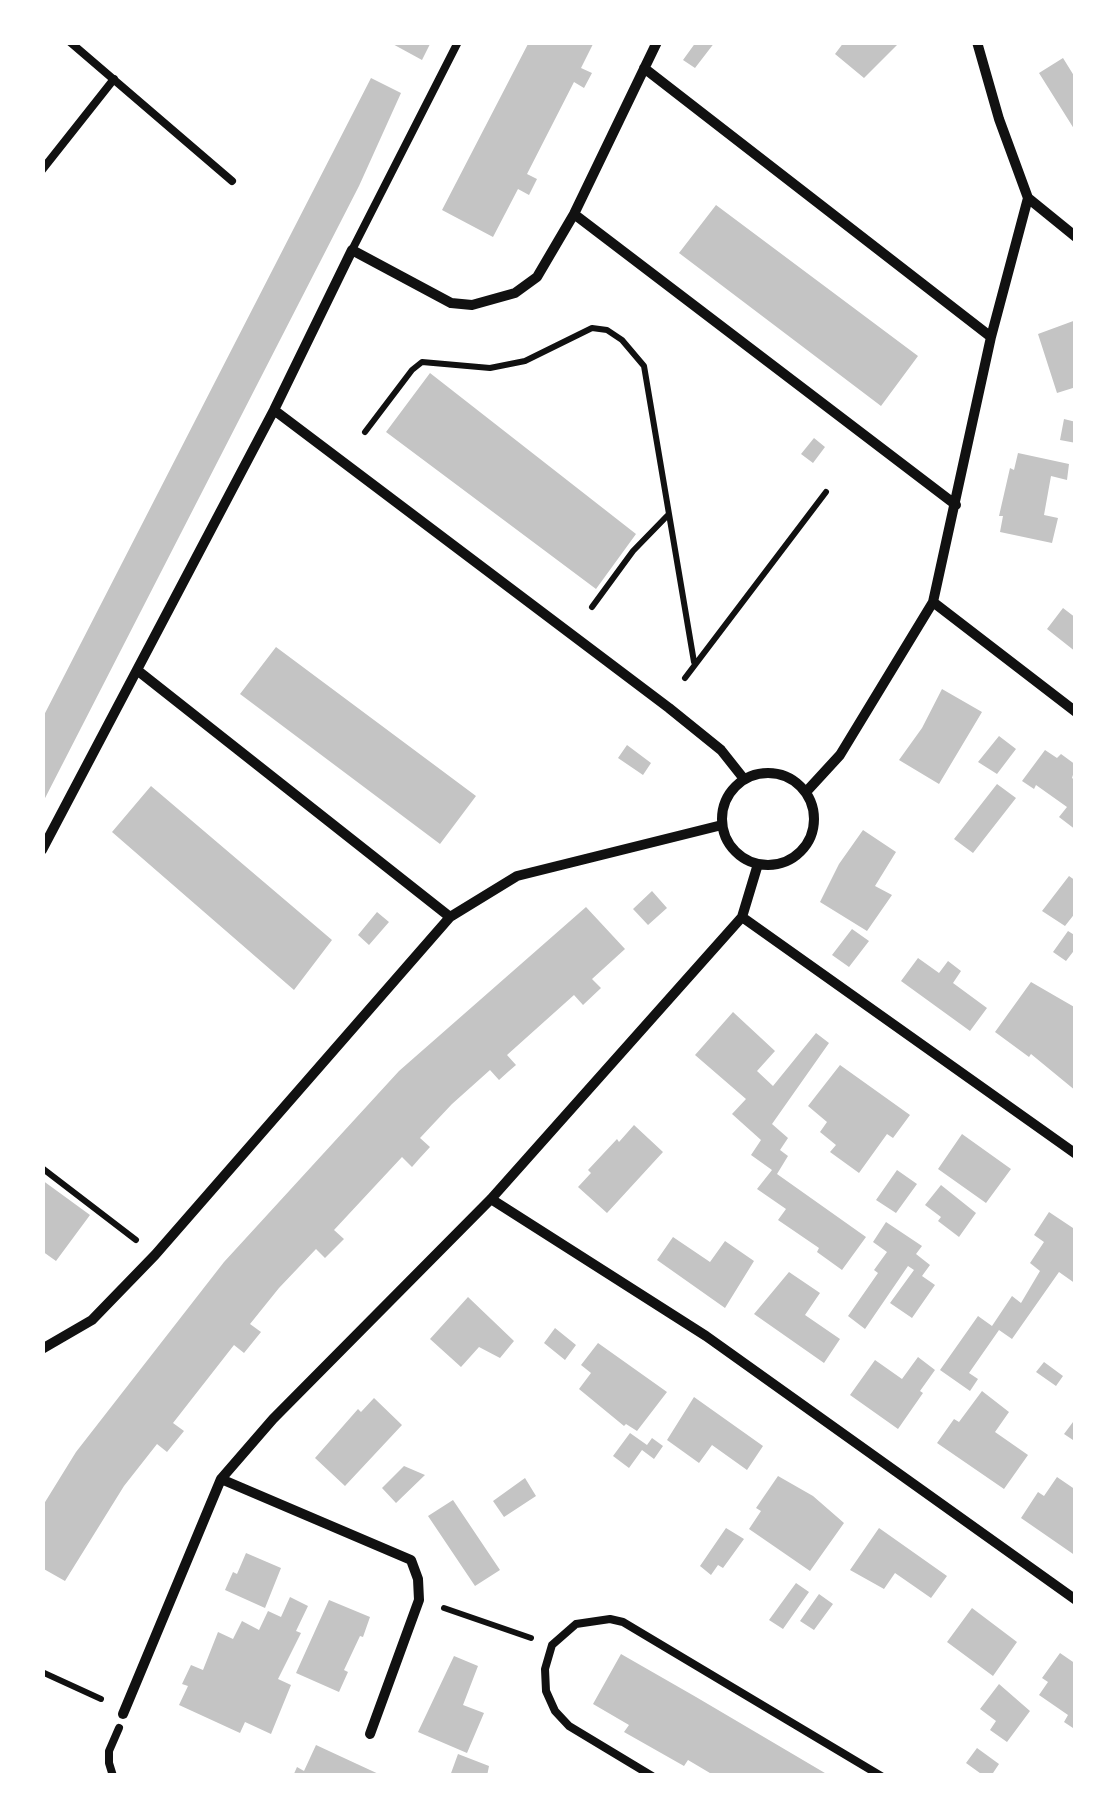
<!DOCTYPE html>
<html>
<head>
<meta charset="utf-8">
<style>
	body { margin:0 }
	#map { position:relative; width:1118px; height:1818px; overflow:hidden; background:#fff; font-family:"Nunito Sans",sans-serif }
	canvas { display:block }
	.frame { position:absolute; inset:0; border:45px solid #fff; pointer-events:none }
</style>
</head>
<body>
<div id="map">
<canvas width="1118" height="1818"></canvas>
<div class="frame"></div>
</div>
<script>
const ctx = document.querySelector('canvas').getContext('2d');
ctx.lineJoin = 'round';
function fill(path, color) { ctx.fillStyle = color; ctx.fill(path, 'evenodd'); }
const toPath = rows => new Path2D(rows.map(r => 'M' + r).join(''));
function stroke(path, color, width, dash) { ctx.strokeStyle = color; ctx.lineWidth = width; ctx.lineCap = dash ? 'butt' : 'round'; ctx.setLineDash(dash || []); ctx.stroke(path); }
const building = toPath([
	[389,42,431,42,422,60],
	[529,42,594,42,581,68,592,73,584,88,574,82,527,174,537,179,529,195,518,189,493,237,442,210],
	[696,42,715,42,695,68,683,60],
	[844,42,900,42,864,78,835,54],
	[1063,58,1076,79,1076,132,1039,73],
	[371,78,401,93,359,186,42,804,42,719],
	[716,205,918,356,881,406,679,253],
	[1076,320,1076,387,1057,393,1038,334],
	[430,373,636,534,596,589,386,432],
	[1064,419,1076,422,1076,443,1060,440],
	[814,438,825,447,813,463,801,454],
	[1018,453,1069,464,1067,480,1051,476,1044,515,1058,518,1052,543,1000,532,1003,516,999,516,1010,468,1014,470],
	[1063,608,1076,618,1076,652,1047,629],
	[276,647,476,796,440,844,240,694],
	[942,689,982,712,939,784,899,760,922,728],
	[999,736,1016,749,997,774,978,762],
	[627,745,651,763,643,775,618,758],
	[1045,750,1057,758,1061,754,1076,765,1072,778,1076,781,1076,830,1059,817,1067,807,1036,785,1034,789,1022,781],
	[997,784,1016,798,973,853,954,839],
	[151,786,332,940,294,990,112,832],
	[863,830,896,852,875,886,892,895,867,931,820,902,839,864],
	[1069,876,1076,881,1076,912,1065,926,1042,911],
	[652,891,667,908,648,925,633,909],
	[586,907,625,949,592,979,601,988,583,1005,574,995,507,1055,516,1065,509,1071,499,1080,490,1070,452,1104,420,1138,430,1147,419,1159,412,1167,402,1157,334,1230,344,1239,325,1258,316,1249,279,1288,250,1324,261,1332,244,1353,234,1345,173,1423,184,1431,167,1452,157,1444,124,1486,65,1581,42,1568,42,1507,76,1452,224,1262,399,1071],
	[377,912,389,922,369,945,358,935],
	[852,929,869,941,849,967,832,955],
	[1068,931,1076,936,1076,948,1066,961,1053,952],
	[918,958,939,973,948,961,961,971,953,983,987,1008,970,1031,901,981],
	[1031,982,1076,1008,1076,1091,1031,1054,1029,1057,995,1032],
	[733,1012,775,1051,757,1071,773,1086,816,1033,829,1043,772,1124,788,1138,780,1150,788,1156,777,1174,866,1237,842,1270,817,1252,819,1248,778,1220,786,1209,757,1189,772,1170,751,1155,761,1140,732,1114,746,1099,695,1055],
	[840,1065,910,1115,893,1138,887,1134,859,1173,830,1152,836,1145,820,1132,827,1122,808,1106],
	[634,1125,663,1152,607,1213,578,1187,591,1173,588,1170,617,1139,619,1142],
	[962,1134,1011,1169,986,1203,938,1169],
	[897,1170,917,1184,896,1213,876,1200],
	[42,1180,90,1215,56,1261,42,1251],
	[941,1185,976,1213,959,1237,938,1221,941,1217,925,1205],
	[1049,1212,1076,1230,1076,1284,1059,1272,1012,1339,999,1330,969,1373,978,1379,970,1391,940,1370,978,1316,992,1326,1012,1296,1021,1303,1040,1271,1030,1263,1044,1242,1034,1235],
	[886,1222,922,1246,916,1254,930,1265,922,1276,935,1285,912,1318,890,1303,914,1270,908,1266,865,1329,848,1316,878,1273,874,1270,887,1252,873,1242],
	[673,1237,710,1262,725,1241,754,1261,725,1308,657,1260],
	[789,1272,820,1293,805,1315,840,1339,824,1363,754,1314],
	[468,1297,514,1341,500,1358,479,1347,461,1367,430,1339],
	[555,1328,576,1345,565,1360,544,1343],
	[598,1343,667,1392,637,1431,626,1424,624,1426,579,1389,591,1373,581,1365],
	[918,1357,935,1370,920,1391,923,1393,898,1429,850,1395,875,1360,902,1379],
	[1044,1362,1063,1376,1056,1386,1036,1372],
	[982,1391,1009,1412,995,1432,1028,1455,1004,1489,937,1443,954,1419,959,1422],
	[694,1397,763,1446,747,1470,712,1445,699,1463,667,1440],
	[374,1398,402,1425,345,1486,315,1458,358,1409,361,1412],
	[1076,1418,1076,1442,1064,1434],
	[630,1433,647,1445,652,1438,663,1446,654,1459,642,1450,629,1468,613,1456],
	[404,1466,425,1475,396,1503,382,1488],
	[778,1476,813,1496,844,1523,810,1571,749,1529,761,1511,756,1508],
	[1057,1477,1076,1490,1076,1556,1021,1518,1038,1492,1044,1496],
	[525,1478,536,1496,504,1517,493,1501],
	[453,1500,500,1570,475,1586,428,1516],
	[726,1528,744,1539,723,1568,718,1565,711,1575,700,1566],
	[879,1528,947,1576,931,1598,895,1573,884,1589,850,1570],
	[246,1553,281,1568,265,1608,225,1590,233,1572,237,1574],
	[796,1583,809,1592,783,1629,769,1620],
	[819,1594,833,1604,814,1630,800,1621],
	[290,1597,308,1606,296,1631,301,1633,278,1679,291,1685,271,1734,245,1722,240,1733,179,1705,188,1686,182,1684,191,1665,203,1670,218,1632,233,1639,242,1621,259,1630,268,1611,281,1617],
	[329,1600,370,1617,363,1637,360,1636,344,1670,348,1672,339,1692,296,1673],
	[972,1608,1017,1642,993,1676,947,1642],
	[1060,1653,1076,1664,1076,1730,1064,1722,1068,1715,1039,1695,1048,1682,1042,1678],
	[621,1654,696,1697,830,1776,715,1776,688,1760,684,1766,624,1732,629,1725,593,1704],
	[454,1656,478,1666,463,1705,484,1713,467,1753,418,1732],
	[999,1684,1030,1711,1007,1742,990,1730,996,1721,980,1709],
	[316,1745,357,1764,383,1776,293,1776,297,1767,304,1771],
	[977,1748,999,1764,991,1776,984,1776,966,1763],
	[458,1754,489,1766,487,1776,450,1776]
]);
const path = toPath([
	[365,432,412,370,422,362,490,368,525,361,592,328,607,330,622,340,644,366,694,662],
	[592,607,633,551,668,515],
	[685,678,826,492],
	[42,1168,136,1240],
	[444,1608,531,1638],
	[42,1672,101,1699]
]);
const service = toPath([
	[70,42,232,181],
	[42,170,114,79],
	[352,250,458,42],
	[113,1776,109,1763,109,1751,119,1728],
	[652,1776,569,1726,555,1711,546,1691,545,1669,552,1645,576,1624,610,1619,623,1622,881,1776]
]);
const minor = toPath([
	[977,42,999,119,1028,198],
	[644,68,991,337],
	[1028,198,1076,237],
	[574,214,956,505],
	[274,410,669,708,721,750,744,779],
	[933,602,1076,712],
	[137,670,450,917],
	'722 819a46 46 0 1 1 92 0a46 46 0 1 1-92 0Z',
	[806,792,840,755,933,602,991,337,1028,198],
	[42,850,274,410,352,250,451,303,472,305,515,293,537,277,574,214,657,42],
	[742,917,1076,1154],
	[491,1199,706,1336,1076,1600],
	[42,1349,92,1320,155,1255,450,917,517,876,722,825],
	[221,1479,411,1560,418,1579,419,1600,370,1734],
	[123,1714,221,1479,273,1419,491,1199,742,917,758,864]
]);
fill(building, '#c4c4c4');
stroke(path, '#111', 6);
stroke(service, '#111', 8);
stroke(minor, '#111', 10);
</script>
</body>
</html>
